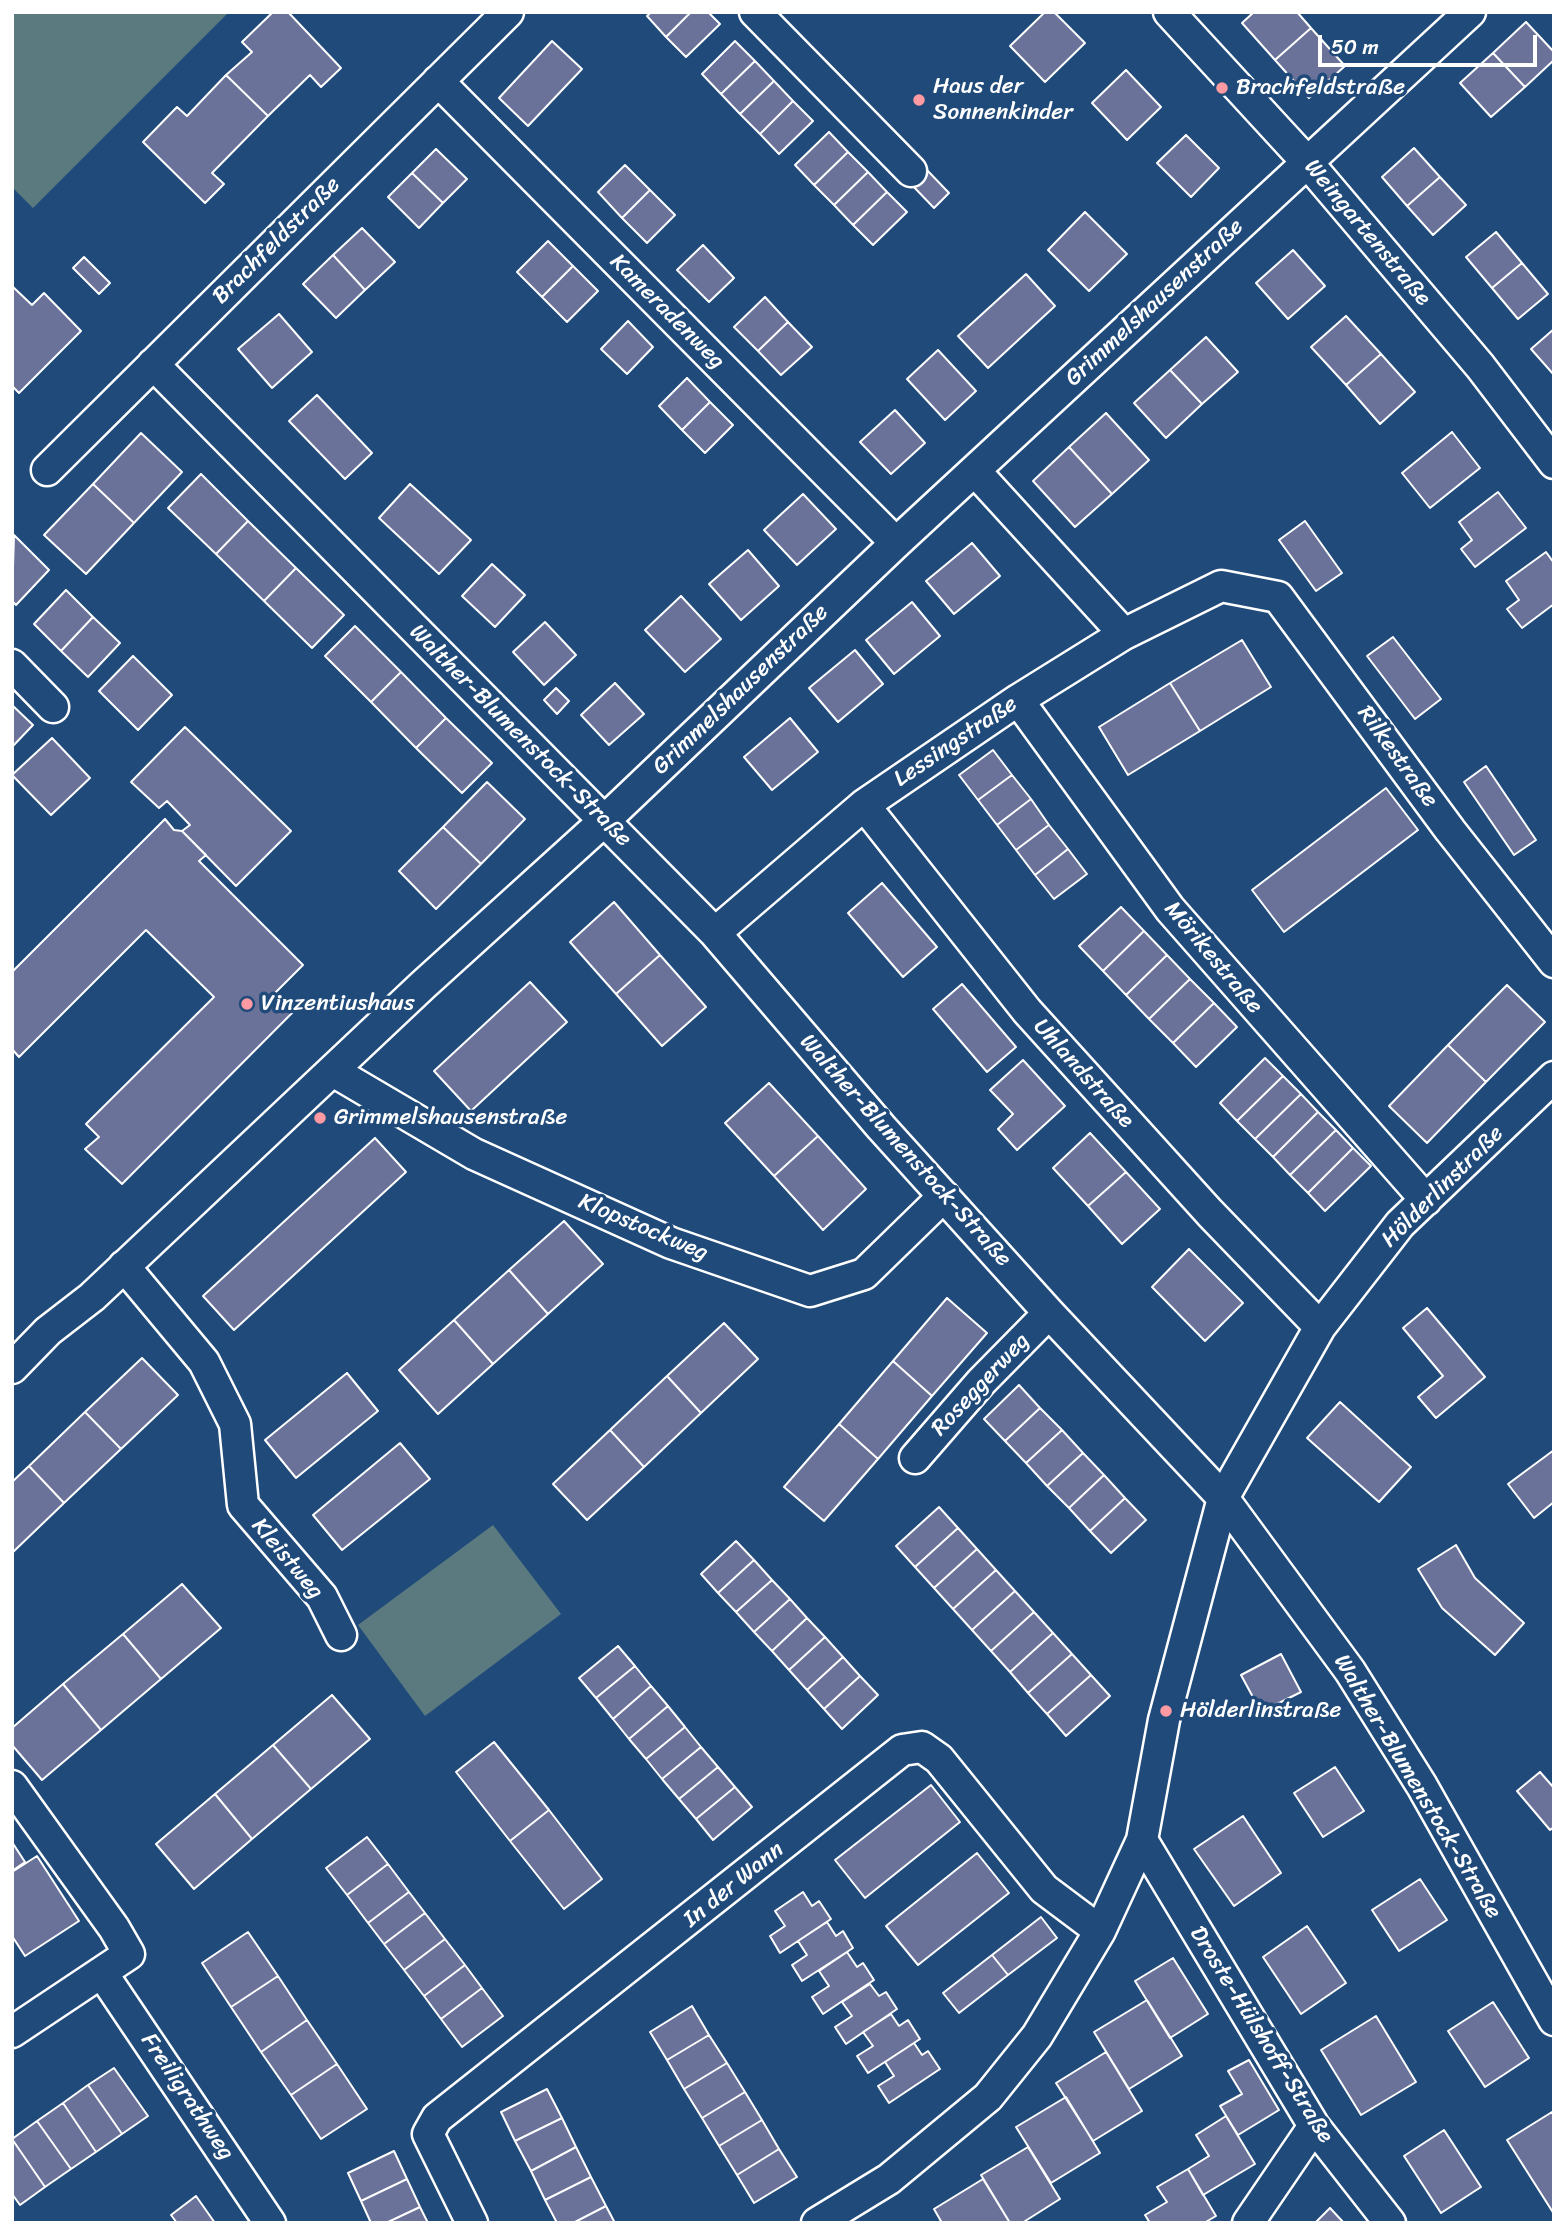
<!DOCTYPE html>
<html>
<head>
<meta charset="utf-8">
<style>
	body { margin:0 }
	#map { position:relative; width:1566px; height:2235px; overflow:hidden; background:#1f4a7a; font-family:Sriracha,sans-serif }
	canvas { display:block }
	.frame { position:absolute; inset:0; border:14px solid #fff; pointer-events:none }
	.scale { position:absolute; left:1318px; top:35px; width:219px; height:32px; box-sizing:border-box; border:4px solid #fff; border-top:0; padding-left:9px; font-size:21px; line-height:24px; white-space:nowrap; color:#fff; -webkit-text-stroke:5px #1f4a7a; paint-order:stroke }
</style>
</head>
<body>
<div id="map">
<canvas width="1566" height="2235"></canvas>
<div class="frame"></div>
<div class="scale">50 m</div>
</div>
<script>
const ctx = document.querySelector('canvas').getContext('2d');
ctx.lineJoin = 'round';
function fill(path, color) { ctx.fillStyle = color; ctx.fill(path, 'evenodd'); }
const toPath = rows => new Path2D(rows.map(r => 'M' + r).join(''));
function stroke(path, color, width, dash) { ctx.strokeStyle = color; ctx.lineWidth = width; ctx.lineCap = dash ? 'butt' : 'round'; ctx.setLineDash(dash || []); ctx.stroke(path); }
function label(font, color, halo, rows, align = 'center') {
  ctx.font = font + ' Sriracha,sans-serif'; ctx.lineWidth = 7; ctx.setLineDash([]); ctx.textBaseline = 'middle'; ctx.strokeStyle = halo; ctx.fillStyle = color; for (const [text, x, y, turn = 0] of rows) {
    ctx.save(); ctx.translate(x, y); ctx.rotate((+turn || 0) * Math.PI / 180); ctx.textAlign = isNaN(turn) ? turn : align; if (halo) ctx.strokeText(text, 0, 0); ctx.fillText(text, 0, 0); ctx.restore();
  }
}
const green = toPath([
	[12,12,229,12,33,208,12,187],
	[493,1525,561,1614,425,1716,358,1625]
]);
const building = toPath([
	[273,12,288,12,341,68,321,87,310,75,268,116,226,75,252,52,242,42,273,12],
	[651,12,691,12,666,37,647,16,651,12],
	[691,12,708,12,720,24,686,57,666,37,691,12],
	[1045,12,1054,12,1085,43,1045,82,1010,46,1045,12],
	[1254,12,1297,12,1311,28,1275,60,1242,23,1254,12],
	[1526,22,1554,52,1554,60,1525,87,1493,53,1526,22],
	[1311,28,1345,66,1309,98,1275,60,1311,28],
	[552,41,582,69,528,126,499,98,552,41],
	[735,41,755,61,721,94,702,74,735,41],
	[1493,53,1525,87,1491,117,1460,83,1493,53],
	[755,61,774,81,740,114,721,94,755,61],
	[1126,70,1161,107,1127,140,1092,103,1126,70],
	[226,75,268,116,212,173,224,184,205,203,143,142,177,107,187,116,226,75],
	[774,81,793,101,760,134,740,114,774,81],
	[793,101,813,121,779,154,760,134,793,101],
	[829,132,848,152,814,185,795,165,829,132],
	[1186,135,1219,168,1191,197,1157,163,1186,135],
	[1414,148,1440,177,1407,206,1382,177,1414,148],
	[436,149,467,179,443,203,412,173,436,149],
	[848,152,868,172,834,205,814,185,848,152],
	[625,165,650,190,622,218,598,192,625,165],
	[926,169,949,193,934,208,911,184,926,169],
	[868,172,887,192,853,225,834,205,868,172],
	[412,173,443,203,419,228,388,197,412,173],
	[1440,177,1466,205,1433,235,1407,206,1440,177],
	[650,190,675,215,647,243,622,218,650,190],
	[887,192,907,212,873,245,853,225,887,192],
	[1085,212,1127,254,1089,291,1048,250,1085,212],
	[362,228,395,262,365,290,333,255,362,228],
	[1496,232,1522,263,1492,288,1466,257,1496,232],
	[548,241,573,266,542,297,517,272,548,241],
	[703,245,734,278,709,302,677,270,703,245],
	[1293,250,1325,286,1288,319,1256,283,1293,250],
	[333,255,365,290,336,318,303,284,333,255],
	[84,257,110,283,99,294,73,268,84,257],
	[1522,263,1548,294,1518,319,1492,288,1522,263],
	[573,266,598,291,567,322,542,297,573,266],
	[1026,274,1055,306,988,368,958,336,1026,274],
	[12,286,32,305,44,293,81,331,19,393,12,386,12,286],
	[765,297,788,322,758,351,734,327,765,297],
	[279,314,312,352,272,388,238,349,279,314],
	[1346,316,1381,354,1346,385,1311,347,1346,316],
	[628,321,653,347,627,374,601,349,628,321],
	[788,322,812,347,781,375,758,351,788,322],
	[1554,329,1554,375,1531,349,1554,329],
	[1206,337,1238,372,1202,404,1170,370,1206,337],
	[938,350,976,391,945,420,907,379,938,350],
	[1381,354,1415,392,1380,424,1346,385,1381,354],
	[1170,370,1202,404,1166,438,1134,403,1170,370],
	[687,378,710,402,682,430,659,406,687,378],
	[317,395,372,453,345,479,289,421,317,395],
	[710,402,733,425,705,453,682,430,710,402],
	[895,410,925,443,891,474,860,442,895,410],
	[1106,413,1149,460,1112,494,1069,447,1106,413],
	[1452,432,1480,468,1430,508,1402,473,1452,432],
	[141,433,182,472,134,523,93,484,141,433],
	[1069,447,1112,494,1075,527,1033,481,1069,447],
	[201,474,248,521,216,554,168,508,201,474],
	[93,484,134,523,86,574,44,535,93,484],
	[410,484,471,540,439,574,379,518,410,484],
	[1498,492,1526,528,1475,567,1461,549,1472,540,1459,522,1498,492],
	[803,494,836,529,797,565,764,530,803,494],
	[248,521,296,568,264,601,216,554,248,521],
	[1305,521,1342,573,1316,591,1279,540,1305,521],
	[14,535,49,570,16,605,12,601,14,535],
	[972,543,1000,576,954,614,926,581,972,543],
	[748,550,779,586,741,620,709,584,748,550],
	[1546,552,1554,563,1554,604,1522,628,1507,609,1519,600,1506,581,1546,552],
	[492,564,525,595,495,627,462,596,492,564],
	[296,568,344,615,312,648,264,601,296,568],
	[66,590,93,617,61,651,34,624,66,590],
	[681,596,721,639,685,672,645,630,681,596],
	[912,602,940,636,894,674,866,640,912,602],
	[93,617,120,643,88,677,61,651,93,617],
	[545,622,576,655,544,685,513,652,545,622],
	[355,626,401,672,371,702,325,656,355,626],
	[1393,637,1441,699,1415,719,1367,656,1393,637],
	[1242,640,1271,687,1200,731,1170,683,1242,640],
	[855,650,883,684,838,722,809,688,855,650],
	[133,656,172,695,138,730,99,691,133,656],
	[401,672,446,718,416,748,371,702,401,672],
	[615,683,644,714,609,745,581,715,615,683],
	[1170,683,1200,731,1128,775,1099,727,1170,683],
	[556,688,569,701,557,714,544,700,556,688],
	[12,705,33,725,12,747,12,705],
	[446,718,492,763,462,793,416,748,446,718],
	[790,718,818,752,772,790,744,757,790,718],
	[185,727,291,831,236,886,182,831,190,825,167,801,159,808,131,782,185,727],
	[52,738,90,778,51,815,12,775,52,738],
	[993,750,1012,775,978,800,959,775,993,750],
	[1486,766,1536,840,1514,855,1464,782,1486,766],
	[1012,775,1031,799,997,825,978,800,1012,775],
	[487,782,525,819,481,864,443,827,487,782],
	[1386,788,1418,830,1284,932,1252,890,1386,788],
	[1031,799,1049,825,1016,850,997,825,1031,799],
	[165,819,174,830,182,831,206,855,199,861,303,965,276,992,295,1010,122,1184,85,1149,99,1137,86,1124,214,997,146,930,19,1057,12,1049,12,972,165,819],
	[1049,825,1068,849,1035,875,1016,850,1049,825],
	[443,827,481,864,436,909,399,871,443,827],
	[1068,849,1087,874,1054,899,1035,875,1068,849],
	[882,883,937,947,903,977,848,913,882,883],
	[614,902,660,955,616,994,570,942,614,902],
	[1121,907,1144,931,1103,971,1079,946,1121,907],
	[1144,931,1167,955,1126,995,1103,971,1144,931],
	[660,955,706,1007,662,1046,616,994,660,955],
	[1167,955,1190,979,1149,1019,1126,995,1167,955],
	[1190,979,1214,1003,1173,1043,1149,1019,1190,979],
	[530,982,567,1022,471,1111,434,1071,530,982],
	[962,984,1016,1047,987,1072,933,1009,962,984],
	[1507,985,1545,1022,1486,1082,1448,1045,1507,985],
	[1214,1003,1237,1027,1196,1067,1173,1043,1214,1003],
	[1448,1045,1486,1082,1427,1143,1389,1106,1448,1045],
	[1265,1058,1283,1076,1237,1121,1220,1103,1265,1058],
	[1023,1060,1065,1106,1017,1150,998,1129,1013,1114,990,1090,1023,1060],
	[1283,1076,1301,1094,1255,1139,1237,1121,1283,1076],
	[769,1083,818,1136,774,1176,725,1123,769,1083],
	[1301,1094,1318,1112,1273,1157,1255,1139,1301,1094],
	[1318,1112,1336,1130,1290,1175,1273,1157,1318,1112],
	[1336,1130,1353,1148,1308,1193,1290,1175,1336,1130],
	[1090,1133,1126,1172,1088,1206,1053,1168,1090,1133],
	[818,1136,866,1189,823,1230,774,1176,818,1136],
	[375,1138,406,1172,234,1330,203,1296,375,1138],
	[1353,1148,1371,1166,1325,1211,1308,1193,1353,1148],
	[1126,1172,1160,1209,1122,1244,1088,1206,1126,1172],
	[564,1221,603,1264,548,1314,509,1270,564,1221],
	[1189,1249,1243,1303,1205,1341,1152,1287,1189,1249],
	[509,1270,548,1314,493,1364,454,1320,509,1270],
	[947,1298,987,1333,932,1396,893,1361,947,1298],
	[1427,1308,1485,1377,1436,1418,1418,1397,1443,1376,1403,1328,1427,1308],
	[454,1320,493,1364,438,1414,399,1370,454,1320],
	[724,1323,758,1359,701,1413,667,1376,724,1323],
	[142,1358,178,1395,121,1449,85,1412,142,1358],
	[893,1361,932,1396,878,1459,839,1424,893,1361],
	[347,1373,378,1411,296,1478,265,1440,347,1373],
	[667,1376,701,1413,644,1467,610,1430,667,1376],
	[1019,1385,1040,1408,1005,1441,984,1419,1019,1385],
	[1340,1402,1411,1467,1379,1502,1307,1438,1340,1402],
	[1040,1408,1062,1430,1026,1463,1005,1441,1040,1408],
	[85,1412,121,1449,64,1503,29,1466,85,1412],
	[839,1424,878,1459,824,1521,784,1487,839,1424],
	[610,1430,644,1467,587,1520,553,1484,610,1430],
	[1062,1430,1083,1453,1047,1486,1026,1463,1062,1430],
	[400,1443,430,1479,342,1550,313,1515,400,1443],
	[1554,1450,1554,1502,1534,1518,1508,1484,1554,1450],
	[1083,1453,1104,1475,1069,1508,1047,1486,1083,1453],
	[29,1466,64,1503,12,1553,12,1482,29,1466],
	[1104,1475,1125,1498,1090,1531,1069,1508,1104,1475],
	[1125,1498,1146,1520,1111,1553,1090,1531,1125,1498],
	[939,1507,958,1528,915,1567,896,1546,939,1507],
	[958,1528,977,1549,934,1588,915,1567,958,1528],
	[736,1541,754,1560,718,1593,701,1574,736,1541],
	[1456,1545,1475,1578,1524,1623,1495,1655,1442,1608,1418,1569,1456,1545],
	[977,1549,996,1570,953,1609,934,1588,977,1549],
	[754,1560,772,1580,736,1612,718,1593,754,1560],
	[996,1570,1015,1591,972,1630,953,1609,996,1570],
	[772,1580,790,1599,754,1632,736,1612,772,1580],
	[182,1584,221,1628,161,1679,123,1634,182,1584],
	[1015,1591,1034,1612,991,1651,972,1630,1015,1591],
	[790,1599,807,1618,772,1651,754,1632,790,1599],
	[1034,1612,1053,1633,1010,1672,991,1651,1034,1612],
	[807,1618,825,1637,789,1670,772,1651,807,1618],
	[1053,1633,1072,1654,1028,1693,1010,1672,1053,1633],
	[123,1634,161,1679,101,1730,63,1684,123,1634],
	[825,1637,843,1657,807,1690,789,1670,825,1637],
	[618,1646,635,1666,596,1698,579,1678,618,1646],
	[1072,1654,1091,1675,1047,1714,1028,1693,1072,1654],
	[1281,1654,1301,1692,1261,1712,1241,1675,1281,1654],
	[843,1657,860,1676,824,1709,807,1690,843,1657],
	[635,1666,651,1686,613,1719,596,1698,635,1666],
	[1091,1675,1110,1696,1066,1736,1047,1714,1091,1675],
	[860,1676,878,1695,842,1729,824,1709,860,1676],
	[63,1684,101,1730,42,1780,12,1745,12,1728,63,1684],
	[651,1686,668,1706,629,1739,613,1719,651,1686],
	[332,1695,370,1739,311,1789,273,1745,332,1695],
	[668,1706,685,1727,646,1759,629,1739,668,1706],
	[685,1727,701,1747,662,1779,646,1759,685,1727],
	[494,1742,549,1810,510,1841,456,1772,494,1742],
	[273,1745,311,1789,252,1839,215,1794,273,1745],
	[701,1747,718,1767,679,1799,662,1779,701,1747],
	[718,1767,735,1787,696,1819,679,1799,718,1767],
	[1335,1767,1364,1811,1323,1837,1294,1793,1335,1767],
	[1540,1772,1554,1788,1554,1827,1550,1830,1517,1791,1540,1772],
	[931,1785,960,1822,865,1898,835,1860,931,1785],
	[735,1787,752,1807,713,1840,696,1819,735,1787],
	[215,1794,252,1839,194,1889,156,1844,215,1794],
	[549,1810,602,1879,564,1909,510,1841,549,1810],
	[1243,1816,1281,1873,1234,1906,1194,1849,1243,1816],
	[367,1837,388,1864,347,1895,326,1868,367,1837],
	[12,1842,25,1862,12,1871,12,1842],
	[977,1853,1009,1893,918,1965,886,1926,977,1853],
	[37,1856,79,1921,25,1956,12,1936,12,1872,37,1856],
	[388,1864,409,1892,368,1923,347,1895,388,1864],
	[1420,1879,1447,1920,1399,1951,1372,1910,1420,1879],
	[409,1892,425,1913,384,1944,368,1923,409,1892],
	[803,1892,812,1906,819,1901,831,1919,780,1953,770,1936,785,1926,775,1911,803,1892],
	[425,1913,445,1939,404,1970,384,1944,425,1913],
	[1041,1917,1057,1938,1008,1975,992,1955,1041,1917],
	[827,1922,836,1936,843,1931,853,1948,802,1981,792,1965,807,1955,798,1941,827,1922],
	[1307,1926,1346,1983,1301,2014,1263,1957,1307,1926],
	[248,1932,278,1976,231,2007,202,1963,248,1932],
	[445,1939,465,1965,424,1996,404,1970,445,1939],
	[847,1952,857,1967,863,1963,874,1980,823,2014,812,1997,829,1986,819,1971,847,1952],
	[992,1955,1008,1975,959,2013,943,1993,992,1955],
	[1173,1958,1208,2014,1170,2038,1135,1981,1173,1958],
	[465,1965,482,1988,441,2019,424,1996,465,1965],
	[278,1976,307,2020,261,2052,231,2007,278,1976],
	[870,1984,879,1996,886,1992,897,2009,846,2044,835,2027,852,2016,842,2002,870,1984],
	[482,1988,503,2016,462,2047,441,2019,482,1988],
	[1147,2000,1182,2056,1129,2089,1094,2032,1147,2000],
	[1493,2002,1529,2058,1485,2087,1448,2031,1493,2002],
	[692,2006,709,2035,667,2060,650,2032,692,2006],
	[891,2014,899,2026,908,2020,920,2039,868,2073,857,2056,873,2046,863,2032,891,2014],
	[1376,2016,1416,2082,1361,2115,1321,2050,1376,2016],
	[307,2020,337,2064,291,2095,261,2052,307,2020],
	[709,2035,727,2063,684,2089,667,2060,709,2035],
	[914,2043,922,2055,928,2051,940,2069,889,2103,878,2086,894,2076,885,2062,914,2043],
	[1106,2052,1142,2111,1093,2141,1056,2083,1106,2052],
	[1249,2060,1279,2110,1238,2135,1220,2106,1242,2094,1228,2071,1249,2060],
	[727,2063,745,2092,702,2118,684,2089,727,2063],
	[337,2064,367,2109,321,2139,291,2095,337,2064],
	[114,2068,148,2116,122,2134,88,2085,114,2068],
	[88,2085,122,2134,96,2152,63,2103,88,2085],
	[547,2089,562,2118,515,2141,501,2112,547,2089],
	[745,2092,762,2120,719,2146,702,2118,745,2092],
	[1066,2097,1100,2153,1051,2183,1016,2127,1066,2097],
	[63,2103,96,2152,71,2169,37,2121,63,2103],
	[1552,2112,1554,2115,1554,2214,1507,2140,1552,2112],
	[1226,2116,1255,2164,1203,2195,1188,2169,1209,2156,1196,2135,1226,2116],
	[562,2118,576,2147,531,2171,515,2141,562,2118],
	[762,2120,779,2149,737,2175,719,2146,762,2120],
	[37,2121,71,2169,45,2187,12,2139,37,2121],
	[1444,2130,1481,2187,1441,2213,1404,2156,1444,2130],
	[12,2139,45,2187,20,2205,12,2194,12,2139],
	[576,2147,591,2177,545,2200,531,2171,576,2147],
	[1028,2147,1060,2199,1022,2223,1010,2223,981,2175,1028,2147],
	[779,2149,797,2177,754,2203,737,2175,779,2149],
	[394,2151,407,2179,361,2201,348,2173,394,2151],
	[1188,2169,1216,2216,1204,2223,1150,2223,1145,2215,1167,2202,1157,2187,1188,2169],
	[591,2177,606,2206,573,2223,557,2223,545,2200,591,2177],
	[407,2179,420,2207,386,2223,371,2223,361,2201,407,2179],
	[983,2179,1010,2223,942,2223,934,2209,983,2179],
	[196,2196,215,2223,177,2223,171,2215,196,2196],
	[606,2206,615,2223,573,2223,606,2206],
	[420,2207,428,2223,386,2223,420,2207],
	[1330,2208,1344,2223,1315,2223,1330,2208]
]);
const minor = toPath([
	[755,12,911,171],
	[1169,12,1307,162,1480,366,1554,463],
	[438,81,896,543],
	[153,364,715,933,881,1127,1049,1313,1223,1498,1350,1671,1422,1786,1554,2020],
	[47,470,508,12],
	[975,471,1124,634],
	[12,665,53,707],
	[1018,700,1170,909,1426,1200],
	[864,805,1027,1011,1210,1213,1320,1327],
	[715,933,864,805,1018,700,1124,634,1221,586,1278,597,1450,830,1554,962],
	[333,1071,474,1154,671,1243,810,1291,864,1274,944,1196],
	[124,1266,204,1362,235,1424,243,1505,322,1597,341,1635],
	[12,1368,48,1331,92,1297,423,985,604,821,896,543,1470,12],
	[915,1458,981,1382,1049,1313],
	[12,1786,114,1928,129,1954,12,2032],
	[1142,1840,1314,2126,1390,2223],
	[102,1973,270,2223],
	[472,2223,428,2134,437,2118,902,1750,922,1747,939,1759,1044,1889,1100,1931],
	[817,2223,889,2179,988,2097,1037,2036,1100,1931,1142,1840,1164,1720,1223,1498,1320,1327,1400,1224,1554,1077],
	[1248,2223,1314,2126]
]);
const markers = [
	[1222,88,7,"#ff9aa2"],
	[919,100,7,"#ff9aa2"],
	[247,1004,7,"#ff9aa2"],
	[320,1118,7,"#ff9aa2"],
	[1166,1711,7,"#ff9aa2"]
];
const poiNames = [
	["Haus der",933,87],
	["Sonnenkinder",933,113],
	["Brachfeldstraße",1236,88],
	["Vinzentiushaus",261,1004],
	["Grimmelshausenstraße",334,1118],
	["Hölderlinstraße",1180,1711]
];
const streetNames = [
	["Weingartenstraße",1367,233,50],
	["Brachfeldstraße",277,241,-45],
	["Grimmelshausenstraße",1155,303,-43],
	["Kameradenweg",667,312,45],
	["Grimmelshausenstraße",741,690,-44],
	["Walther-Blumenstock-Straße",520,736,45],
	["Lessingstraße",956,742,-34],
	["Rilkestraße",1397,757,54],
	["Mörikestraße",1213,958,50],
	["Uhlandstraße",1083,1074,48],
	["Walther-Blumenstock-Straße",905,1151,48],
	["Hölderlinstraße",1443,1187,-45],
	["Klopstockweg",643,1228,23],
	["Roseggerweg",981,1385,-47],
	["Kleistweg",287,1559,50],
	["Walther-Blumenstock-Straße",1417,1787,59],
	["In der Wann",734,1885,-39],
	["Droste-Hülshoff-Straße",1261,2035,58],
	["Freiligrathweg",187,2097,56]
];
fill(green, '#5a7a7f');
fill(building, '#6a7299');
stroke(building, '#fff', 2);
stroke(minor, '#fff', 35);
stroke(minor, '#1f4a7a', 30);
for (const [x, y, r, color] of markers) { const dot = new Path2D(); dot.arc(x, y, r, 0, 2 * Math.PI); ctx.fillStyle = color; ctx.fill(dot); stroke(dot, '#1f4a7a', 2.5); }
label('23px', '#fff', '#1f4a7a', poiNames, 'left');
label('23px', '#fff', '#1f4a7a', streetNames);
</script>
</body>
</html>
